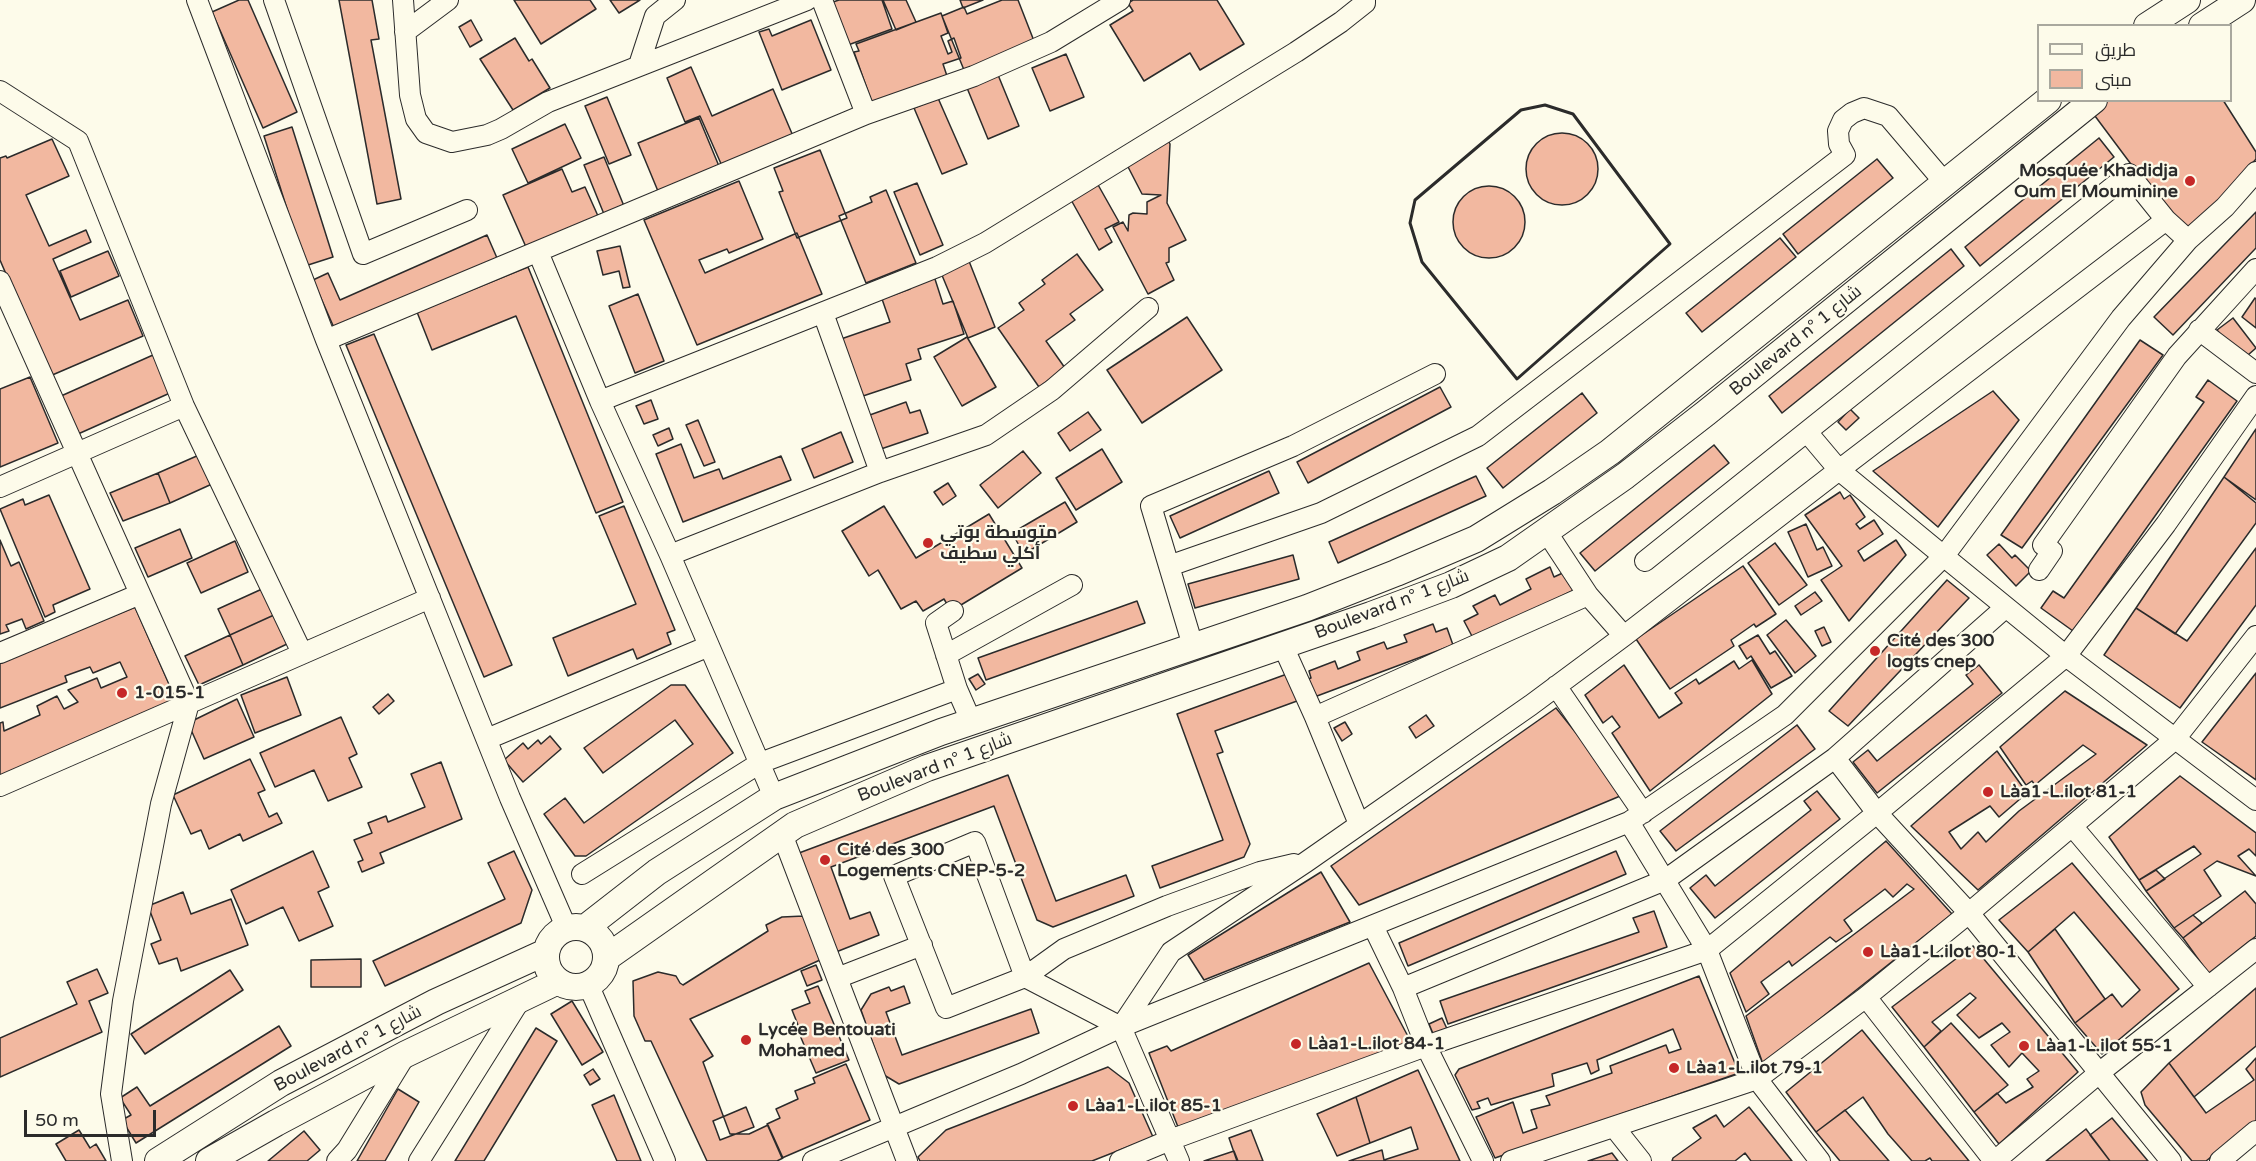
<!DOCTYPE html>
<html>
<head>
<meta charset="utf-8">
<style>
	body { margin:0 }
	#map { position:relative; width:2256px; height:1161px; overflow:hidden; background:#fdfbea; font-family:"Varela Round",Cairo,sans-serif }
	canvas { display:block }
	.legend { position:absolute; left:2037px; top:24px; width:195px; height:78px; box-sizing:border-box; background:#fdfbea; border:2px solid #a9a89e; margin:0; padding:8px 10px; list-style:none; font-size:18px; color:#2b2b2b }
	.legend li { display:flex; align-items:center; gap:12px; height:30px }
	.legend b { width:30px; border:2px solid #a9a89e }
	.scale { position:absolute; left:24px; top:1110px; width:132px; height:27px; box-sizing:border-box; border:3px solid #2b2b2b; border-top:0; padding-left:8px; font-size:18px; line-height:21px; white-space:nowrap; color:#2b2b2b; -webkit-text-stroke:4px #fdfbea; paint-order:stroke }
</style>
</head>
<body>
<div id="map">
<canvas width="2256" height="1161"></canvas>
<ul class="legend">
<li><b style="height:8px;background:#fdfbea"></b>طريق</li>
<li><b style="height:16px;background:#f2b8a0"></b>مبنى</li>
</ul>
<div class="scale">50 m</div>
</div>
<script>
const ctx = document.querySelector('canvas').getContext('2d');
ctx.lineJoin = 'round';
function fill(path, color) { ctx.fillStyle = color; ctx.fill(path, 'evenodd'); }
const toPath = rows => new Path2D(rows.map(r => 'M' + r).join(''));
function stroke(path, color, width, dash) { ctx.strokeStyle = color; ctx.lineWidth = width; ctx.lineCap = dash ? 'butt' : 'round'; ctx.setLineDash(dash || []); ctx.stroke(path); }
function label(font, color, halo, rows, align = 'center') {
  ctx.font = font + ' "Varela Round",Cairo,sans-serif'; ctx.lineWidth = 4.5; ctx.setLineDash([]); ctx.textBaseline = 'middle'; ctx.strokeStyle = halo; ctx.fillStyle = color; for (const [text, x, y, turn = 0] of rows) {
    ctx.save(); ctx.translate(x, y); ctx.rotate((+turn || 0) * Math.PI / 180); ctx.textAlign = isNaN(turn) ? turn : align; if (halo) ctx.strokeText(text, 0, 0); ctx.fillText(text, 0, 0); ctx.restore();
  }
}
const building = toPath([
	[239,0,248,0,297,112,263,128,212,12,239,0],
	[339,0,372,0,379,39,371,40,401,199,377,204,339,0],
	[514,0,590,0,596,9,541,44,514,0],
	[610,0,640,0,619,13,610,0],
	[839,0,882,0,892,29,848,45,833,2,839,0],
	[883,0,906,0,916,22,896,30,883,0],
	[960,0,983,0,963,8,960,0],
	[1002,0,1018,0,1034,41,964,70,942,16,964,7,967,14,1002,0],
	[1133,0,1217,0,1244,44,1200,70,1190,53,1144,81,1110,25,1133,11,1128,3,1133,0],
	[941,13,948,33,941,36,948,54,952,52,948,41,954,38,961,58,943,64,947,76,872,103,854,52,859,51,856,44,941,13],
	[471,20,482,40,470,47,459,27,471,20],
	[811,20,831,70,782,90,759,32,769,29,772,36,811,20],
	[515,38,529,61,532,59,550,88,513,110,480,59,515,38],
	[1066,54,1084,97,1050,111,1032,68,1066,54],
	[691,67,712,116,773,89,793,136,722,166,700,116,685,122,667,78,691,67],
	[996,70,1019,126,988,139,965,83,996,70],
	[607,97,631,155,609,164,585,106,607,97],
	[938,98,967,164,942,174,914,108,938,98],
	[2108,100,2223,100,2256,152,2256,159,2218,203,2184,231,2169,215,2092,112,2108,100],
	[699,118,721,171,660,196,638,143,699,118],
	[565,124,581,158,528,183,512,149,565,124],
	[292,127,333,257,305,266,264,136,292,127],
	'1526 169a36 36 0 1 1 72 0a36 36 0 1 1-72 0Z',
	[2099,138,2114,157,1980,266,1965,247,2099,138],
	[52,139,69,176,26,195,49,246,86,230,91,242,53,259,80,320,128,300,143,336,50,376,0,260,0,158,6,156,7,158,52,139],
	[1168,140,1170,144,1167,203,1186,240,1169,248,1169,262,1166,263,1174,280,1148,294,1113,227,1123,222,1128,231,1129,215,1133,213,1147,214,1147,202,1161,195,1142,194,1125,161,1168,140],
	[820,150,847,218,797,238,779,192,783,191,774,168,820,150],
	[604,157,626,211,606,219,584,165,604,157],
	[1877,159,1893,178,1798,254,1783,234,1877,159],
	[562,169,572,192,585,187,598,216,526,247,503,195,562,169],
	[739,181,763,239,729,253,727,249,699,260,705,273,797,233,822,294,697,345,644,220,739,181],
	[917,183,943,245,920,255,894,192,917,183],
	[1097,183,1119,222,1105,229,1112,242,1099,250,1070,198,1097,183],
	'1453 222a36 36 0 1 1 72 0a36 36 0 1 1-72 0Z',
	[886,190,916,263,866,283,839,216,872,202,870,197,886,190],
	[2256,212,2256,248,2173,335,2154,317,2256,212],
	[487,235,497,258,335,330,313,280,328,273,340,300,487,235],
	[1780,238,1796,257,1702,332,1686,313,1780,238],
	[620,246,630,287,623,288,619,271,603,275,597,251,620,246],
	[1951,249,1964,266,1782,413,1769,396,1951,249],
	[108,251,119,276,71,297,60,271,108,251],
	[1077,254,1103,290,1070,314,1075,320,1046,341,1065,368,1039,387,998,328,1024,310,1019,303,1045,284,1042,280,1077,254],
	[967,256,995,327,968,338,939,268,967,256],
	[528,267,623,502,596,513,516,316,432,350,417,312,528,267],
	[934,276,943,304,953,301,964,334,918,349,921,359,906,364,911,380,860,397,841,339,890,322,882,299,910,289,909,284,934,276],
	[638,294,664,361,635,373,609,306,638,294],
	[2255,298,2256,299,2256,328,2242,317,2255,298],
	[1187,317,1222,370,1142,423,1107,370,1187,317],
	[2233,318,2256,348,2241,361,2217,330,2233,318],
	[374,334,512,665,484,677,346,345,374,334],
	[967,337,996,387,962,406,934,357,967,337],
	[2140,340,2163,355,2022,548,2001,535,2140,340],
	[153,355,170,393,78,434,61,396,153,355],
	[30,377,58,443,0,467,0,389,30,377],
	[2208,380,2237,401,2073,631,2041,608,2053,591,2064,598,2204,402,2196,397,2208,380],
	[1440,387,1451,407,1308,483,1297,462,1440,387],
	[1993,391,2019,420,1938,527,1873,471,1993,391],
	[1582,393,1597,413,1503,488,1487,468,1582,393],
	[651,400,658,419,644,424,636,406,651,400],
	[906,402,910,413,920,410,928,433,878,450,867,416,906,402],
	[1850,409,1859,418,1846,430,1838,422,1850,409],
	[1088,412,1101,430,1070,451,1058,433,1088,412],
	[698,420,715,462,704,466,686,425,698,420],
	[669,428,673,439,658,446,653,435,669,428],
	[2256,429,2256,500,2224,477,2256,429],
	[841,432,853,462,814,478,802,449,841,432],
	[681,444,694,478,719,469,723,479,781,456,791,480,683,522,656,454,681,444],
	[1714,445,1729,463,1595,571,1580,553,1714,445],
	[1102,449,1122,482,1076,510,1056,478,1102,449],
	[1023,451,1041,473,998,508,980,485,1023,451],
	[199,455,212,484,170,503,158,473,199,455],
	[1269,471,1279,493,1180,538,1170,516,1269,471],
	[158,473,170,503,123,521,110,493,158,473],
	[1476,476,1486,496,1338,563,1329,542,1476,476],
	[2224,477,2256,503,2256,523,2175,634,2136,608,2224,477],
	[948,483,956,496,943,505,934,492,948,483],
	[1840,492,1844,499,1850,495,1865,517,1856,524,1860,529,1874,520,1883,534,1858,551,1864,561,1896,540,1906,555,1849,621,1821,580,1842,566,1805,515,1840,492],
	[49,495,90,589,53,605,55,612,45,617,0,509,23,499,25,505,49,495],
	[1065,502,1077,522,1024,554,1012,533,1065,502],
	[624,506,675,630,667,633,671,644,637,659,633,649,568,676,553,638,636,604,599,516,624,506],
	[884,506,916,558,989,514,1022,568,951,611,944,599,923,611,916,601,901,609,878,570,869,576,842,531,884,506],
	[1806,524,1817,550,1823,547,1832,566,1808,577,1788,532,1806,524],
	[180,529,192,558,148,577,135,548,180,529],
	[0,540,11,566,19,562,44,621,26,629,22,619,6,625,9,631,0,634,0,540],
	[235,541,248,572,201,593,187,563,235,541],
	[1775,543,1807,585,1779,605,1748,563,1775,543],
	[1999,544,2012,558,2015,555,2031,571,2016,586,1987,555,1999,544],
	[2256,548,2256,605,2180,708,2104,655,2136,608,2187,641,2256,548],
	[1293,555,1299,579,1195,608,1188,584,1293,555],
	[1743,566,1776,614,1756,627,1754,624,1731,640,1734,646,1670,689,1636,639,1743,566],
	[1550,567,1554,577,1567,571,1576,589,1474,640,1464,621,1478,614,1473,606,1495,595,1500,605,1531,589,1526,579,1550,567],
	[1947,580,1969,598,1848,726,1829,711,1947,580],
	[262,589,274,615,230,635,218,609,262,589],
	[1815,592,1822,601,1801,615,1795,606,1815,592],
	[1137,601,1145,623,986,680,978,658,1137,601],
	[135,607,176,700,0,778,0,723,3,722,4,731,40,715,37,706,57,696,64,709,78,702,68,690,97,678,101,688,127,677,120,662,93,673,90,667,65,676,67,682,0,708,0,662,135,607],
	[274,615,287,644,243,665,230,635,274,615],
	[1786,620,1816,656,1795,673,1767,635,1786,620],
	[1433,624,1436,632,1447,628,1453,645,1309,699,1302,681,1311,678,1309,671,1335,661,1338,669,1360,660,1357,652,1384,642,1387,649,1407,642,1404,635,1433,624],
	[1824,627,1831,642,1822,646,1815,631,1824,627],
	[230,635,243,665,199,685,185,656,230,635],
	[1758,635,1770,654,1775,651,1792,676,1771,688,1751,656,1747,659,1739,646,1758,635],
	[1752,660,1772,694,1650,791,1612,733,1620,727,1612,716,1603,723,1585,695,1624,665,1659,718,1682,703,1675,693,1696,679,1699,684,1734,661,1739,669,1752,660],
	[1979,665,2002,693,1877,793,1853,762,1868,750,1877,761,1973,684,1966,675,1979,665],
	[2256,673,2256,780,2202,742,2256,673],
	[978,674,985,684,976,690,969,679,978,674],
	[1287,674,1297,701,1215,731,1223,752,1217,754,1250,844,1244,857,1160,888,1152,866,1223,840,1177,714,1287,674],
	[287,677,301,715,255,733,241,695,287,677],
	[671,685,685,685,733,753,586,856,575,856,544,814,565,798,584,823,693,744,675,720,603,773,584,748,671,685],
	[2065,691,2147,745,1978,890,1911,826,1997,751,2027,793,1999,817,1990,806,1949,832,1961,849,1978,832,1986,842,2019,811,2096,754,2083,745,2035,785,2032,781,2026,785,2000,747,2065,691],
	[388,694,394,701,379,714,373,707,388,694],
	[237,699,254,737,204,759,188,723,237,699],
	[1556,708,1625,794,1359,905,1331,866,1556,708],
	[1426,715,1434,726,1416,738,1409,727,1426,715],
	[341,717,357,754,349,758,362,787,328,801,314,770,275,787,260,753,341,717],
	[1345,722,1352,734,1342,741,1334,728,1345,722],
	[1797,725,1815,749,1676,851,1660,831,1797,725],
	[550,736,561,749,523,782,504,760,523,743,528,749,538,740,541,744,550,736],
	[250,759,265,790,258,793,269,817,277,813,282,823,243,841,240,834,209,849,201,830,191,834,173,795,250,759],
	[441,762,462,819,380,853,384,863,362,872,358,862,363,860,354,840,372,833,368,823,386,816,388,822,425,807,411,774,441,762],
	[1008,775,1056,901,1126,875,1134,896,1053,927,1037,920,994,806,831,867,850,919,870,912,879,935,836,952,799,853,1008,775],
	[2180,776,2256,833,2256,856,2249,849,2238,856,2256,876,2217,861,2204,870,2221,896,2174,928,2146,891,2201,854,2194,846,2139,880,2109,837,2180,776],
	[1817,791,1840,819,1715,918,1690,888,1706,875,1715,886,1811,810,1804,801,1817,791],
	[1886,841,1952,914,1763,1064,1746,1016,1914,889,1907,884,1893,897,1885,889,1844,920,1852,931,1836,942,1830,937,1792,966,1789,961,1761,982,1769,994,1746,1012,1730,973,1886,841],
	[313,851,329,887,318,892,333,926,299,941,283,907,246,924,231,890,313,851],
	[514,851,532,890,521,923,385,986,373,961,505,899,488,863,514,851],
	[1616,851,1626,874,1408,966,1399,943,1616,851],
	[2072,863,2179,989,2102,1054,2075,1023,2112,994,2122,1007,2140,990,2074,912,2028,952,1999,920,2072,863],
	[2156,870,2165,879,2146,891,2139,880,2156,870],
	[1321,872,1350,922,1204,980,1188,955,1321,872],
	[2245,891,2256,904,2256,936,2209,974,2183,938,2245,891],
	[183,892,191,914,231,899,248,945,181,971,177,958,159,964,151,944,161,940,148,906,183,892],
	[1654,911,1667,947,1448,1024,1440,1001,1639,932,1633,918,1654,911],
	[2193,915,2202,923,2183,938,2174,928,2193,915],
	[804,916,820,960,690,1019,713,1056,703,1062,730,1134,749,1134,768,1125,783,1158,777,1161,707,1161,651,1041,645,1041,634,1016,633,981,658,972,676,976,680,983,683,985,768,931,766,925,782,917,804,916],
	[2055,929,2105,999,2075,1023,2028,952,2055,929],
	[1973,946,2078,1072,1999,1144,1974,1112,1997,1093,2006,1103,2033,1087,2027,1079,2039,1071,2022,1053,2009,1067,1991,1045,2010,1032,2002,1023,1979,1038,1957,1015,1976,998,1970,993,1932,1022,1941,1031,1924,1047,1892,1007,1973,946],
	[361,959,361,987,311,987,311,960,361,959],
	[1369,963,1411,1042,1178,1127,1149,1053,1167,1046,1171,1051,1369,963],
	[816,965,822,980,807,986,801,971,816,965],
	[97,969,108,993,89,1001,102,1032,0,1077,0,1038,77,1004,67,982,97,969],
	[230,970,243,990,145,1054,131,1034,230,970],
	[1699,976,1739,1073,1495,1158,1476,1117,1513,1102,1523,1133,1537,1128,1531,1110,1550,1105,1546,1096,1612,1073,1610,1066,1666,1045,1669,1053,1681,1049,1673,1029,1597,1060,1599,1070,1591,1074,1587,1063,1552,1074,1554,1086,1491,1105,1488,1098,1477,1102,1480,1108,1472,1110,1455,1075,1459,1069,1699,976],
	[818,986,849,1060,816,1073,796,1026,798,1025,792,1010,810,1003,805,991,818,986],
	[904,986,910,1003,886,1012,902,1055,1031,1009,1039,1033,899,1084,884,1075,861,1010,871,994,889,987,891,991,904,986],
	[2256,988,2256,1046,2194,1097,2169,1063,2256,988],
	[572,1001,603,1052,582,1065,551,1014,572,1001],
	[1442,1018,1448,1031,1434,1036,1429,1024,1442,1018],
	[1951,1023,2008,1085,1974,1112,1924,1047,1951,1023],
	[279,1026,291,1046,136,1143,122,1120,131,1115,120,1098,137,1087,150,1106,279,1026],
	[536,1028,557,1041,484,1161,455,1161,536,1028],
	[1862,1030,1969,1161,1932,1161,1930,1158,1925,1161,1912,1161,1888,1134,1863,1097,1816,1132,1786,1092,1862,1030],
	[2256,1058,2256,1121,2206,1161,2192,1161,2145,1105,2141,1092,2169,1063,2206,1113,2254,1080,2246,1069,2256,1058],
	[846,1064,870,1120,782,1158,767,1124,780,1118,776,1109,798,1099,795,1091,815,1083,813,1078,846,1064],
	[1108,1067,1129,1083,1153,1137,1092,1161,920,1161,918,1157,946,1130,1108,1067],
	[593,1069,600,1079,590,1085,584,1075,593,1069],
	[1418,1070,1460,1161,1349,1161,1382,1150,1384,1160,1418,1149,1411,1127,1370,1143,1356,1097,1418,1070],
	[398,1089,419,1102,385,1161,357,1161,398,1089],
	[614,1095,641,1161,617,1161,592,1105,614,1095],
	[1356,1097,1370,1143,1337,1156,1317,1114,1356,1097],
	[746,1107,754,1127,720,1140,713,1121,746,1107],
	[1749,1107,1792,1161,1751,1161,1745,1153,1735,1161,1672,1161,1673,1158,1701,1138,1693,1128,1716,1115,1724,1127,1749,1107],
	[1845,1110,1889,1161,1840,1161,1816,1132,1845,1110],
	[2112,1118,2148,1161,2110,1161,2090,1135,2112,1118],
	[2086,1129,2110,1161,2046,1161,2086,1129],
	[79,1130,90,1148,96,1144,106,1161,66,1161,56,1144,79,1130],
	[1251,1130,1263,1161,1237,1161,1229,1138,1251,1130],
	[304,1131,320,1150,307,1161,268,1161,304,1131],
	[1234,1151,1238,1161,1204,1161,1234,1151],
	[1612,1153,1618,1161,1588,1161,1612,1153]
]);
const minor = toPath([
	[197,0,326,340,510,798,567,929],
	[274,0,363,254,467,210],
	[403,0,410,95,416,119,426,133,452,142,487,135,501,129,548,102,807,0],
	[822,0,866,114],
	[405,32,448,0],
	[639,65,655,16,675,0],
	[0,91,78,141,184,406,302,653],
	[538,252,600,401,937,267,985,243,1296,52,1341,22,1365,3,1365,0],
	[0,281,189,703,161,804,123,1001,111,1094,122,1161],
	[823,313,880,472],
	[2199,330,2256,373],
	[326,340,866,114,974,76,1051,42,1120,0],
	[600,401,670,555],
	[1807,432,1839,470,1952,563,2066,656,2256,800],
	[0,487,184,406],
	[1546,531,1588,595],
	[1645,561,2129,174,2166,220,2188,240],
	[1169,566,1321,513,1478,436,1845,155,1839,144,1838,131,1843,120,1852,113,1864,108,1888,116,1945,183],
	[2039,570,2052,551,2043,545,2177,356,2256,269],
	[1193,646,1151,506,1293,446,1435,374],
	[1283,646,1315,717],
	[0,653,140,594],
	[946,655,1072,585],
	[1556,686,1643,813],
	[957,689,971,721],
	[487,739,709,646],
	[1835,758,1877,813,1969,913,2171,1161],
	[0,786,430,598],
	[774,797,670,555,880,472,986,435,1052,390,1148,308],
	[1629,822,1707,950,1757,1079,1820,1161],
	[1359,824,1315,717,1588,595,1624,636],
	[2073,827,2208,987],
	[782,834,907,1161],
	[582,874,760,763,957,689,936,623,953,611],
	[1373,926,1403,988,1426,1046,1483,1161],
	[837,978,922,945],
	[588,984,665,1161],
	[1403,988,1665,880,1835,758,2006,607],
	[1866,997,1994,1161],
	[1121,1027,1171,952,1306,862,1531,705,1624,636,1839,470,2166,220],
	[1614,1127,1641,1161],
	[337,1161,347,1150,406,1054],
	[419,1161,522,997],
	[813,1161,1021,1074,1121,1027,1629,822,1785,715,1944,556,2121,318,2188,240,2225,207,2256,172],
	[1120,1161,1170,1140,1426,1046,1707,950,1877,813,2066,656,2166,524,2256,396],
	[1179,1161,1121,1027,1025,977,975,842,894,876,946,1008,1025,977,1064,949,1167,906,1260,872,1294,864],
	[1511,1161,1757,1079,1866,997,1969,913,2175,739,2256,636],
	[1995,1161,2099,1073,2256,949],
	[2220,1161,2256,1131]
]);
const major = toPath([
	[2147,26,2187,0],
	[2202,26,2242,0],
	'546 957a30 30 0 1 1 60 0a30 30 0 1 1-60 0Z',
	[585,928,657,872,774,797,941,732,1307,608,1396,573,1476,539,1552,492,1610,452,2048,100],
	[606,958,795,825,927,768,1371,615,1451,585,1508,558,1625,476,1706,413,2094,100],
	[158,1161,281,1083,436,1002,546,952],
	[209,1161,276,1123,406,1054,558,981]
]);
const wall = toPath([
	[1545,105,1573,114,1670,244,1517,379,1422,262,1410,223,1415,200,1521,110,1545,105]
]);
const markers = [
	[2190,181,6,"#c62828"],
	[928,543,6,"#c62828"],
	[1875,651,6,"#c62828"],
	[122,693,6,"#c62828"],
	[1988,792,6,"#c62828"],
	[825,860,6,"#c62828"],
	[1868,952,6,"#c62828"],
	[746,1040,6,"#c62828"],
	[1296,1044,6,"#c62828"],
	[2024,1046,6,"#c62828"],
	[1674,1068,6,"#c62828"],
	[1073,1106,6,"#c62828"]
];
const poiNames = [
	["Mosquée Khadidja",2178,171,"right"],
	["Oum El Mouminine",2178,192,"right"],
	["متوسطة بوتي",940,533],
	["أكلي سطيف",940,554],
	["Cité des 300",1887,641],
	["logts cnep",1887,662],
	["1-015-1",134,693],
	["Làa1-L.ilot 81-1",2000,792],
	["Cité des 300",837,850],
	["Logements CNEP-5-2",837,871],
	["Làa1-L.ilot 80-1",1880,952],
	["Lycée Bentouati",758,1030],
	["Mohamed",758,1051],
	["Làa1-L.ilot 84-1",1308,1044],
	["Làa1-L.ilot 55-1",2036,1046],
	["Làa1-L.ilot 79-1",1686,1068],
	["Làa1-L.ilot 85-1",1085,1106]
];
const streetNames = [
	["Boulevard n° شارع 1",1796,341,-39],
	["Boulevard n° شارع 1",1392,605,-21],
	["Boulevard n° شارع 1",935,768,-21],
	["Boulevard n° شارع 1",348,1049,-28]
];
fill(building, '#f2b8a0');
stroke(building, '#2b2b2b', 1.5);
stroke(minor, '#2b2b2b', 22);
stroke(major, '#2b2b2b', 28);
stroke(minor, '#fdfbea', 20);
stroke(major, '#fdfbea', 26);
stroke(wall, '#2b2b2b', 3);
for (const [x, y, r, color] of markers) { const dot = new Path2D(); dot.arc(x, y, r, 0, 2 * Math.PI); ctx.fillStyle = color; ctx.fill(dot); stroke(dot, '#fdfbea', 2); }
label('bold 18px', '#2b2b2b', '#fdfbea', poiNames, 'left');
label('18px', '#2b2b2b', '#fdfbea', streetNames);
</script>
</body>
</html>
